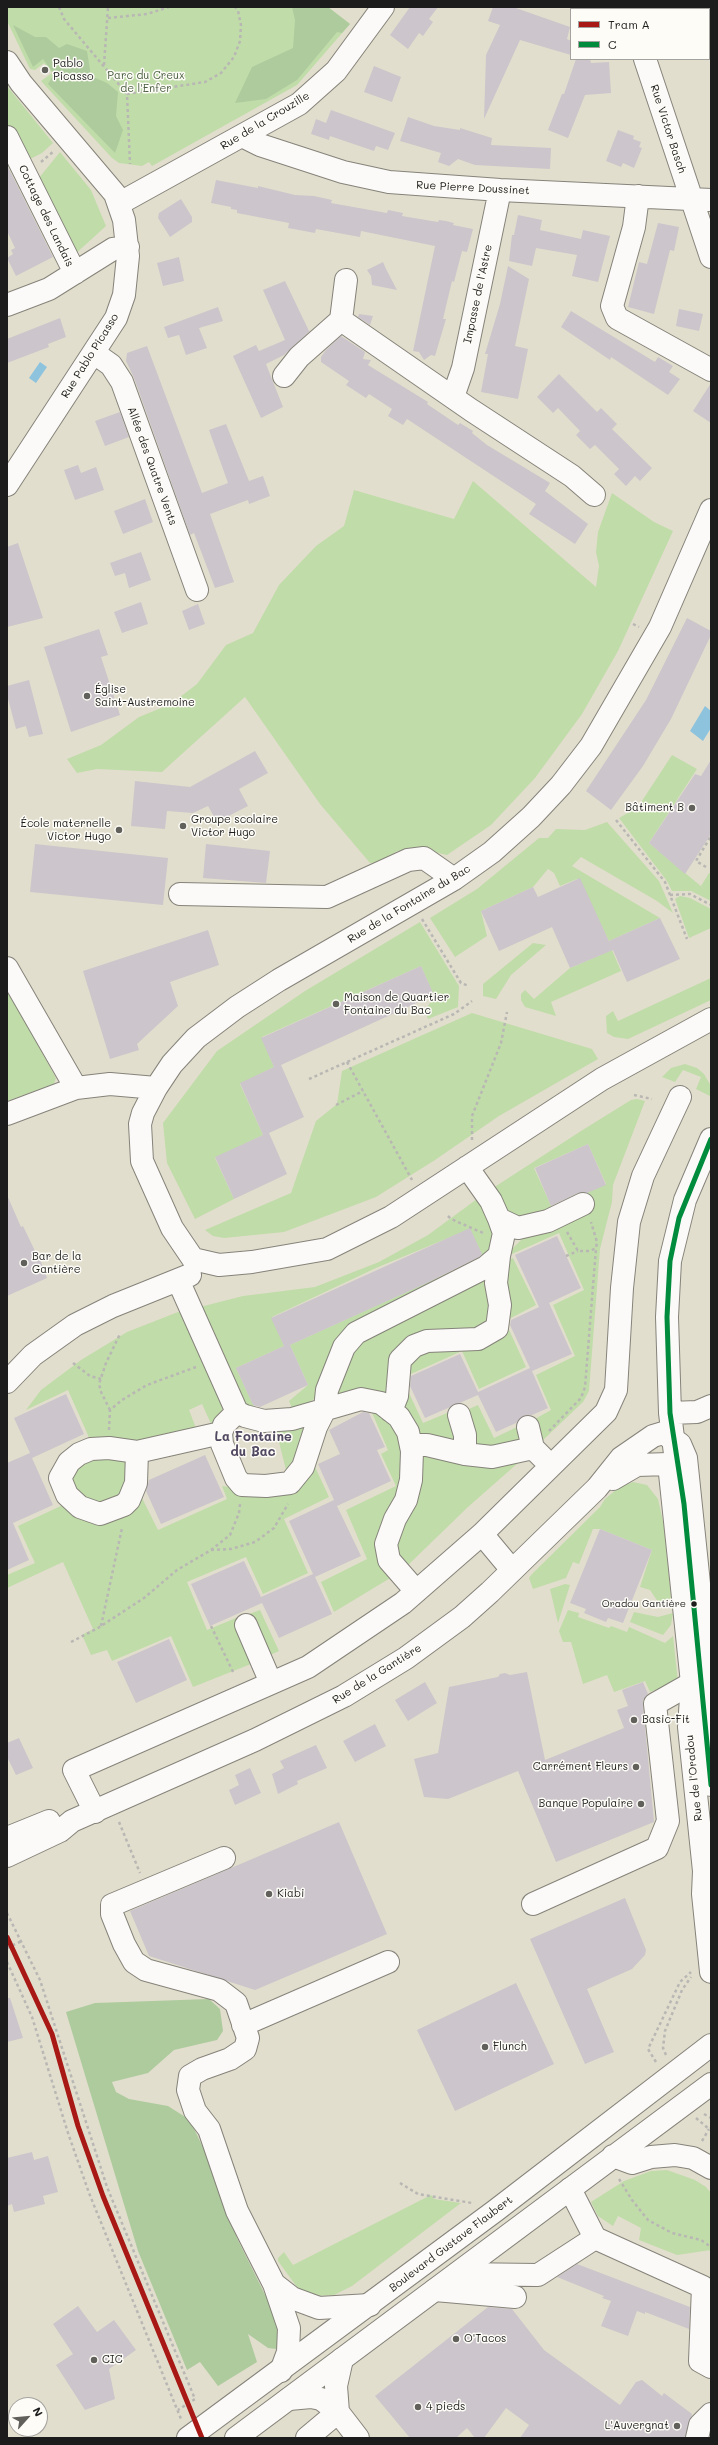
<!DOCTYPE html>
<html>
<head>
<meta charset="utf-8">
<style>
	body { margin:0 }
	#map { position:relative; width:718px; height:2445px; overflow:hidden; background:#e2decd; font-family:Mali,sans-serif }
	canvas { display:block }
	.frame { position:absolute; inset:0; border:8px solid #1c1c1c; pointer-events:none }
	.legend { position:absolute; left:570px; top:8px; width:140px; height:52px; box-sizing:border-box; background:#fdfcf7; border:1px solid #a3a29f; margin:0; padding:5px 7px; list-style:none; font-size:12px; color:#1c1c1c }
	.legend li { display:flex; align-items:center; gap:8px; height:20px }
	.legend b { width:20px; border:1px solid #a3a29f }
	.north { position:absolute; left:8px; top:2397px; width:40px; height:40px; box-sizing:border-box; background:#fdfcf7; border:1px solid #a3a29f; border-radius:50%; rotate:63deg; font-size:11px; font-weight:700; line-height:16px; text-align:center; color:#1c1c1c }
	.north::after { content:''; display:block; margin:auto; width:14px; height:18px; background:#61605a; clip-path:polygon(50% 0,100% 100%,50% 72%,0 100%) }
</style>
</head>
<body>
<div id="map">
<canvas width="718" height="2445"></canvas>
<div class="frame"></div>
<ul class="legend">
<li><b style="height:5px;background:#a81815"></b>Tram A</li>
<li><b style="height:5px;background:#008c3c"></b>C</li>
</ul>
<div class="north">N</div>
</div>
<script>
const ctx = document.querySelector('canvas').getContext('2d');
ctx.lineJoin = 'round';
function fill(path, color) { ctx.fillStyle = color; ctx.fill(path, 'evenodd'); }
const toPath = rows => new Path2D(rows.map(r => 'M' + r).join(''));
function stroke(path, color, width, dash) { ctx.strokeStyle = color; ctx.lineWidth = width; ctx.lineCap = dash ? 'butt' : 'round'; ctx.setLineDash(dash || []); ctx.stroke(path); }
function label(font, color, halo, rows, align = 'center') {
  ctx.font = font + ' Mali,sans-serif'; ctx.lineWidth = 3; ctx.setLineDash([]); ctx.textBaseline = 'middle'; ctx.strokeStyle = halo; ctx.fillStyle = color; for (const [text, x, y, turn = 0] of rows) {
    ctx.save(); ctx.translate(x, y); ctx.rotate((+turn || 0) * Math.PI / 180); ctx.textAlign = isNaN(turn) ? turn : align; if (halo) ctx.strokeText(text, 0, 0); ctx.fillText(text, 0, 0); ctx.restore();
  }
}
const green = toPath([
	[7,7,328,7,350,24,297,85,152,166,149,162,142,166,119,163,112,158,41,81,52,73,44,63,35,70,30,69,8,23],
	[7,86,53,143,42,153,24,162,7,127],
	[60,152,91,190,106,226,72,257,34,184],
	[473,481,596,587,599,566,596,552,598,532,612,493,654,522,673,531,618,651,582,714,535,778,491,825,447,855,425,850,397,851,383,862,370,863,320,804,245,697,162,772,97,769,77,773,67,759,101,745,139,717,171,704,197,684,226,645,253,633,279,585,316,546,344,526,354,490,454,519],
	[672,755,697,769,649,843,708,892,701,886,709,873,711,874,711,901,691,891,672,891,667,881,619,818,638,807],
	[607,822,659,881,673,913,657,901,581,857,572,866,660,918,609,941,577,879,560,886,554,873,548,869,533,887,481,911,487,936,455,957,430,918,477,889,539,838,548,838,556,829,585,830],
	[680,896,690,898,711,909,711,928,689,938,675,899],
	[420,922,459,986,458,1007,428,1019,424,1009,428,1006,434,996,421,966,262,1037,274,1067,240,1084,263,1135,215,1158,234,1199,195,1219,167,1163,163,1123,217,1051,305,991],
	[533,943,546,945,511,975,496,999,483,996,483,984],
	[612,950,621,971,551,1002,556,1016,525,1007,521,1000,521,994,525,990,534,999,570,968],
	[711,978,711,1000,628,1039,614,1037,607,1033,606,1016,613,1011,618,1021],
	[7,989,56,1078,54,1084,7,1101],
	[472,1013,592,1049,598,1059,499,1116,435,1160,376,1197,284,1232,224,1238,213,1236,205,1230,291,1193,316,1121,337,1104,342,1071],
	[685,1064,697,1068,704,1074,711,1086,710,1096,696,1089,701,1077,683,1070,675,1082,662,1077,671,1068],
	[637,1099,645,1101,613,1185,612,1202,600,1249,589,1391,583,1402,542,1441,533,1420,551,1410,536,1375,575,1356,553,1305,584,1290,559,1233,512,1254,510,1251,522,1239,537,1230,591,1204,585,1193,606,1184,588,1144,534,1168,553,1210,528,1224,506,1214,493,1188,581,1131,631,1100],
	[477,1199,492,1218,494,1253,353,1329,323,1388,314,1399,294,1413,289,1401,308,1385,290,1345,483,1257,470,1229,376,1268,272,1317,284,1346,236,1368,257,1413,247,1412,200,1307,243,1296,315,1287,379,1262,428,1235],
	[513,1258,536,1305,505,1321,526,1367,479,1389,462,1351,402,1378,423,1423,452,1411,462,1450,418,1440,399,1403,403,1362,416,1348,488,1341,501,1263],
	[486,1272,494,1325,478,1335,426,1337,394,1394,330,1402,358,1337],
	[178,1312,188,1316,222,1403,222,1413,212,1426,202,1404,189,1410,198,1433,164,1441,91,1442,68,1390,26,1410,41,1390,81,1360,127,1332],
	[478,1405,494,1438,519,1426,524,1446,501,1450,480,1446,473,1439,462,1412],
	[370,1408,405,1435,392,1577,334,1612,321,1582,367,1559,346,1510,396,1486,381,1454,388,1450],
	[305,1426,309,1429,287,1474,276,1430],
	[416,1449,527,1455,468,1507,405,1568,396,1554,398,1525],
	[310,1456,329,1497,284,1519,308,1573,263,1594,246,1557,187,1582,207,1630,236,1618,256,1662,193,1687,171,1636,112,1661,107,1650,91,1655,82,1635,93,1629,63,1562,7,1588,7,1575,35,1563,18,1526,65,1504,78,1512,139,1492,158,1530,227,1499,222,1486,265,1492],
	[132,1457,125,1496,100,1509,71,1493,71,1465,83,1458],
	[633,1482,647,1485,658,1499,664,1526,671,1597,665,1603,658,1602,650,1590,640,1587,652,1550,600,1529,593,1529,579,1564,573,1562,566,1578,533,1589,529,1578,532,1574,600,1507,605,1499,617,1489],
	[565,1584,570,1585,558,1623,550,1589],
	[260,1610,279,1651,268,1656,249,1614],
	[568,1610,579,1613,578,1617,609,1628,611,1626,627,1632,629,1627,665,1643,673,1636,678,1682,650,1692,645,1681,614,1692,607,1675,583,1684,571,1642,563,1642,559,1631],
	[634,1612,658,1617,673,1613,671,1625,663,1635,630,1622],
	[667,2170,695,2180,706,2187,711,2193,711,2250,677,2255,639,2240,641,2228,618,2216,613,2226,598,2216,591,2202,624,2181,651,2171],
	[431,2195,434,2199,461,2203,352,2286,334,2295,315,2296,297,2287,278,2261,278,2258,284,2252,293,2265]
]);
const forest = toPath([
	[292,7,328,7,350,24,342,33,337,32,297,80,266,99,235,103,252,67,293,48,295,20],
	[13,25,35,37,46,37,59,48,67,44,87,51,91,76,107,83,118,92,116,116,123,130,115,153,48,84,54,74,43,59,33,67],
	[209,1999,220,2009,223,2031,217,2040,174,2050,148,2073,112,2082,116,2092,129,2099,168,2106,190,2120,206,2154,237,2238,281,2327,282,2339,276,2349,268,2348,248,2334,257,2362,218,2386,200,2362,187,2370,138,2251,66,2012,95,2003]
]);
const water = toPath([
	[40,362,47,367,36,383,29,378],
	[705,706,711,711,711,728,703,741,690,731]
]);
const building = toPath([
	[410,7,438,7,429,19,433,22,423,36,419,33,408,49,390,35],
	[493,7,513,7,570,27,567,39,571,41,571,55,520,40,484,119,486,55,500,25,488,21],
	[576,59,590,59,591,63,609,62,611,93,585,95,568,138,548,130,562,94,564,94],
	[374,66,401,77,392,102,364,92],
	[331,110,395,133,388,150,376,146,374,151,330,136,329,140,311,134,316,119,326,123],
	[408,117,434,126,460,130,460,128,492,138,491,145,551,148,550,169,475,165,458,159,449,166,438,162,441,153,400,141],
	[618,130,634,136,633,139,641,142,639,147,642,148,634,168,623,163,621,167,606,161],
	[7,165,53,257,16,276,7,258,13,254,11,250,15,248,7,231],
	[216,180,258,188,258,186,295,195,314,196,332,200,331,203,387,213,388,210,403,213,402,216,438,222,439,220,446,221,454,223,453,225,473,229,467,252,462,251,454,282,452,281,443,319,446,319,435,356,431,355,424,360,419,352,413,351,435,246,361,231,360,237,316,229,315,233,288,228,289,223,237,213,237,210,231,209,231,207,211,203],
	[181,199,192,217,192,222,170,237,158,218,159,213],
	[518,215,542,220,540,230,581,239,583,230,610,236,598,282,572,276,577,255,536,248,532,266,509,261,512,235,514,235],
	[658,223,679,227,674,251,670,250,654,314,628,307,639,262,647,264],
	[179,257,184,281,163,286,157,263],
	[383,262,386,269,397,290,372,285,371,276,367,270],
	[508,266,529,279,515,346,528,349,518,399,481,392,488,354,485,354,500,304],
	[285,281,309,331,311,330,284,355,266,364,283,407,261,418,233,356,256,345,259,351,285,340,263,290],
	[218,307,223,321,199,328,207,348,186,355,179,335,168,338,164,327],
	[679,309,703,314,699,331,676,326],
	[571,311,655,362,658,357,673,366,669,372,680,379,668,395,611,357,610,360,561,327],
	[359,314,373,316,370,325,358,317],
	[60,318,66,337,48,344,49,347,7,363,7,339],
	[341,336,365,352,363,359,371,360,368,365,428,402,427,404,458,425,460,423,473,431,472,433,487,445,550,483,545,491,588,524,575,544,529,514,536,504,407,419,403,425,388,416,392,409,369,394,366,398,346,385,349,381,321,362,321,357,326,350],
	[147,346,202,493,228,483,209,430,226,424,249,481,263,476,270,496,249,504,248,500,210,514,234,582,215,588,194,533,190,535,134,378,126,361,127,353],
	[559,374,597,412,601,408,617,424,612,429,652,468,640,481,635,476,626,486,614,474,619,469,595,445,590,449,576,435,580,431,558,408,553,413,537,397],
	[711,383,711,423,693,411],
	[120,412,129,437,105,446,95,421],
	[78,465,81,473,96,467,104,490,75,500,64,470],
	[145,499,153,522,123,534,114,511],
	[18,543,43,618,7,627,7,547],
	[141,552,151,580,129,588,125,573,115,576,110,563],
	[141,602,148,624,122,633,114,612],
	[198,604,205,624,189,630,182,611],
	[687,618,711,631,711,635,671,719,643,766,611,810,586,791,646,700],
	[99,629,108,655,101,657,120,715,71,732,44,647],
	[29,680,43,734,29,737,26,726,16,729,7,695,7,686],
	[255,751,268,773,239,789,248,806,217,822,208,806,193,813,167,811,165,829,131,826,135,781,190,787],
	[711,760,711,834,685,874,649,843,695,774,701,776],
	[35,844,168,858,163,905,30,892],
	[206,844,270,851,266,883,203,878],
	[580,878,613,950,570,968,552,927,499,951,481,911,533,887,538,897],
	[660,918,680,959,627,982,609,941],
	[208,930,219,965,170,982,178,1006,137,1044,139,1050,110,1059,83,971],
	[421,966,434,995,281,1065,304,1117,269,1133,287,1174,234,1199,215,1157,263,1135,240,1083,274,1067,261,1038],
	[588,1144,606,1185,587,1193,578,1193,551,1206,535,1168],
	[7,1195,21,1227,23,1226,35,1251,37,1251,47,1278,7,1296],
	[470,1228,482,1254,479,1257,427,1283,290,1345,308,1385,260,1407,253,1405,236,1368,284,1346,271,1318],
	[557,1236,581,1288,549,1303,572,1354,532,1371,548,1408,532,1415,525,1415,516,1423,496,1432,478,1395,425,1418,410,1386,411,1376,460,1354,478,1392,530,1368,510,1325,511,1320,539,1307,515,1255],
	[66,1394,84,1434,32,1458,53,1505,13,1523,29,1560,7,1570,7,1463,30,1453,14,1418],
	[363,1412,369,1413,385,1447,377,1450,391,1481,337,1506,361,1556,315,1577,332,1614,279,1638,262,1603,210,1626,191,1584,244,1561,261,1597,313,1574,289,1521,334,1500,318,1464,340,1454,329,1430],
	[205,1455,224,1497,161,1524,146,1491,149,1480],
	[600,1529,652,1550,623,1623,608,1618,606,1622,584,1613,586,1609,570,1603],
	[169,1639,187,1680,136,1703,117,1662],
	[527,1672,545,1760,624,1728,617,1710,628,1706,622,1690,643,1682,648,1694,643,1700,643,1705,654,1822,556,1862,518,1771,448,1799,424,1797,414,1759,438,1753,449,1687,498,1677,500,1674,505,1673,510,1675],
	[425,1682,437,1703,408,1721,395,1700],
	[375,1724,386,1746,355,1762,343,1741],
	[19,1738,33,1768,16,1775,7,1757,7,1743],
	[316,1745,327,1768,297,1781,298,1784,278,1794,272,1774,284,1768,280,1761],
	[250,1768,261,1793,235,1805,229,1790,239,1785,235,1775],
	[339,1822,387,1934,255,1990,149,1956,130,1911],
	[625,1898,646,1950,645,1955,632,1969,587,1989,614,2052,585,2064,530,1939],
	[516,1983,554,2064,455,2111,417,2030],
	[7,1998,10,1998,23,2038,7,2042],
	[32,2152,34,2160,48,2156,58,2192,43,2196,45,2204,14,2212,12,2204,7,2206,7,2158],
	[577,2264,690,2307,689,2329,645,2312,645,2314,637,2311,628,2336,601,2326,611,2301,602,2298,604,2296,557,2277],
	[78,2306,97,2332,114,2320,136,2350,109,2369,115,2399,85,2410,56,2365,73,2354,53,2324],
	[488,2307,512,2309,544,2350,620,2405,636,2382,642,2380,662,2396,664,2393,692,2414,685,2438,520,2438,529,2425,506,2408,484,2438,475,2438,467,2428,456,2438,410,2438,375,2396]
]);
const path = toPath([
	[59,7,64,19,127,94,130,164],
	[108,18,147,14,169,7],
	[104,65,108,7],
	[127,94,205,82,221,73,234,57,240,41,241,25,238,11,235,7],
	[41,162,54,151],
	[633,624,639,627],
	[616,820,665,882,687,939],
	[706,867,696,861,711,836],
	[670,895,690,894,711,905],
	[422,919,461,983,469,986],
	[347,1062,412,1180],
	[309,1079,454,1014,472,1001],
	[634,1095,652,1099],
	[336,1105,363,1091],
	[472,1140,472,1116,501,1043,507,1012],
	[448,1216,451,1219,483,1233],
	[567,1232,578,1251,590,1251,596,1248,597,1242,591,1222],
	[566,1256,578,1251],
	[73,1363,90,1376,101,1379],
	[110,1410,101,1392,99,1384,106,1363,120,1334],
	[109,1430,110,1410,122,1400,147,1385,196,1367],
	[549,1431,581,1398,585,1387,596,1248],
	[211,1550,231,1549,255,1542,274,1528,288,1504],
	[101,1626,122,1528],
	[211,1626,234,1674],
	[71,1642,98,1628,144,1598,177,1570,211,1550,230,1535,239,1513,240,1504],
	[119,1822,140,1873],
	[7,1913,40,1980,107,2187,195,2399,178,2410],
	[7,1948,22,1941],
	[7,1962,32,2017,68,2133,89,2193,181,2419],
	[666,2055,663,2048,665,2031,682,1990,691,1977],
	[656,2062,648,2049,680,1982,691,1972],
	[704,2114,711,2118],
	[696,2118,709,2129,711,2128],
	[702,2141,709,2129],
	[619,2179,632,2200,648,2220,672,2233,701,2240,711,2247],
	[400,2183,418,2194,472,2203]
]);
const minor = toPath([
	[628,7,629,9],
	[645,59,711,257],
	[7,62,21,83,115,194,124,220,128,256,124,295,116,318,7,485],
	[242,136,260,145,343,172,389,182,500,190,711,200],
	[7,137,75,273],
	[638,196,634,227,612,306,617,318,711,370],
	[120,203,299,104,336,71,383,7],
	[7,305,49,289,113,249,128,247],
	[341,320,346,280],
	[94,353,111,365,122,382,197,590],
	[284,376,299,357,341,320,471,410,572,476,594,495],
	[453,397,463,368,500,190],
	[711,510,660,627,591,746,561,785,531,817,492,852,454,879,279,980,237,1007,196,1038,172,1064,156,1088,143,1113,140,1124,142,1161,172,1228,193,1259,219,1265,252,1262,327,1249,391,1217,602,1079,711,1019],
	[180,894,327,897,408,860,424,858,454,879],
	[7,968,76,1088],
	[7,1114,76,1088,110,1084,156,1088],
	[499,1219,518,1228,548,1221,583,1204],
	[178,1280,237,1412,245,1416,264,1421,292,1419,361,1399,381,1403,399,1417,408,1432,412,1451,411,1480,406,1500,395,1519,386,1544,389,1560,416,1591],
	[7,1382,33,1355,75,1325,113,1306,190,1275],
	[391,1411,397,1396,400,1360,414,1346,427,1341,478,1339,497,1328,500,1305,496,1283,499,1256],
	[237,1412,224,1425,221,1433,222,1444,236,1478,242,1485,266,1486,290,1483,303,1467,316,1427,325,1409,327,1390,344,1347,356,1333,486,1267,499,1256,504,1233,499,1219,491,1201,467,1167],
	[670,1413,697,1412,711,1406],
	[459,1415,465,1435,465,1454],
	[528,1427,533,1448,543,1458],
	[411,1445,427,1445,465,1454,492,1457,533,1448],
	[137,1452,136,1483,129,1500,124,1505,100,1514,80,1507,67,1495,60,1478,69,1462,79,1454,91,1449,109,1448,137,1452,221,1433],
	[675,1454,670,1413,667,1317,670,1261,685,1200,711,1139],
	[482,1534,512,1570],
	[246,1625,271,1683],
	[701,1679,711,1785],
	[95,1812,74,1770,308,1667,403,1603,482,1534,606,1412,616,1390,622,1288,629,1222,643,1176,680,1097],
	[224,1858,112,1905,112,1914,124,1944,134,1962,146,1970,219,1990,236,2003,248,2038,245,2049,230,2059,202,2069,190,2076,188,2090,195,2111,209,2129,237,2211,274,2284,289,2328,288,2352,281,2371],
	[533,1904,657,1848,668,1821,655,1704,692,1683],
	[243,2025,388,1962],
	[570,2189,595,2238],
	[457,2274,538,2275,595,2238,703,2287,700,2361,711,2367],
	[274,2284,292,2298,319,2308,370,2305],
	[435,2290,515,2297],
	[289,2399,311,2397,321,2399,338,2412,358,2438],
	[338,2412,336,2386,342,2359],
	[307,2438,338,2412],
	[697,2438,700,2425,711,2414]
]);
const major = toPath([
	[613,1479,637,1465,669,1464,692,1683,689,1727,704,1871,703,1894,711,1972],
	[7,1838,49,1821],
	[7,1856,60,1831,72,1821,255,1740,344,1696,406,1658,462,1617,490,1592,597,1488,621,1458,653,1436,663,1433,680,1444,686,1458,711,1700],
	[613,2156,632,2163,651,2157,675,2155,693,2158,711,2168],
	[188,2438,495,2211,711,2045],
	[236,2438,711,2084]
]);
const bus1 = toPath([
	[711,1139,679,1218,670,1261,667,1317,670,1413,684,1504,711,1785]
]);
const tram1 = toPath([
	[7,1937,52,2034,78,2126,103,2196,202,2438]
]);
const markers = [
	[45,70,4,"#61605a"],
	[87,696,4,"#61605a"],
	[692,808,4,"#61605a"],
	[183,826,4,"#61605a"],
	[119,830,4,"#61605a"],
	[336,1004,4,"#61605a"],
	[24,1263,4,"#61605a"],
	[694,1604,3.5,"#1c1c1c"],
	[634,1720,4,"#61605a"],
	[636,1767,4,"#61605a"],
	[641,1804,4,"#61605a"],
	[269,1894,4,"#61605a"],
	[485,2047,4,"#61605a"],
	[456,2339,4,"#61605a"],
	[94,2360,4,"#61605a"],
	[418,2407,4,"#61605a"],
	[677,2426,4,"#61605a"]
];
const busNames = [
	["Oradou Gantière",686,1604]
];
const poiNames = [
	["Pablo",53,64],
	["Picasso",53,77],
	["Église",95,690],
	["Saint-Austremoine",95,703],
	["Bâtiment B",684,808,"right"],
	["Groupe scolaire",191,820],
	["Victor Hugo",191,833],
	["École maternelle",111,824,"right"],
	["Victor Hugo",111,837,"right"],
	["Maison de Quartier",344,998],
	["Fontaine du Bac",344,1011],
	["Bar de la",32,1257],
	["Gantière",32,1270],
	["Basic-Fit",642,1720],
	["Carrément Fleurs",628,1767,"right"],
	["Banque Populaire",633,1804,"right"],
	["Kiabi",277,1894],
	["Flunch",493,2047],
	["O'Tacos",464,2339],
	["CIC",102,2360],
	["4 pieds",426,2407],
	["L'Auvergnat",669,2426,"right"]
];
const parkNames = [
	["Parc du Creux",146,76],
	["de l'Enfer",146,89]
];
const streetNames = [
	["Rue de la Crouzille",265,121,-31],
	["Rue Victor Basch",668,129,72],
	["Rue Pierre Doussinet",473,188,3],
	["Cottage des Landais",46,216,64],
	["Impasse de l'Astre",478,294,-78],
	["Rue Pablo Picasso",90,356,-58],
	["Allée des Quatre Vents",152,466,70],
	["Rue de la Fontaine du Bac",409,904,-31],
	["Rue de la Gantière",377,1674,-32],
	["Rue de l'Oradou",694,1778,-96],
	["Boulevard Gustave Flaubert",451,2244,-37]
];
const quarterNames = [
	["La Fontaine",253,1437],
	["du Bac",253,1452]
];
fill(green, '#c0dca9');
fill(forest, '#aecb9e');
fill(water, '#8ec3dd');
fill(building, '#ccc5cb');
stroke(minor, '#85837a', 24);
stroke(major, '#85837a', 24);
stroke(path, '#b8b7b4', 2.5, [3, 3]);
stroke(minor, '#fbfaf8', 22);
stroke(major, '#fbfaf8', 22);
stroke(bus1, '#008c3c', 5);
stroke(tram1, '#a81815', 5);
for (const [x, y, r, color] of markers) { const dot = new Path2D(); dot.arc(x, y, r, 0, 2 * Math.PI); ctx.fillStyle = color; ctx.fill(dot); stroke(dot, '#fdfcf7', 1.5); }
label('10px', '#1c1c1c', '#fdfcf7', busNames, 'right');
label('11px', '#1c1c1c', '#fdfcf7', poiNames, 'left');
label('11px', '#4c5f43', '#fdfcf7', parkNames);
label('11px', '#1c1c1c', '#fdfcf7', streetNames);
label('bold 13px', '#514861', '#fdfcf7', quarterNames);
</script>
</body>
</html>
